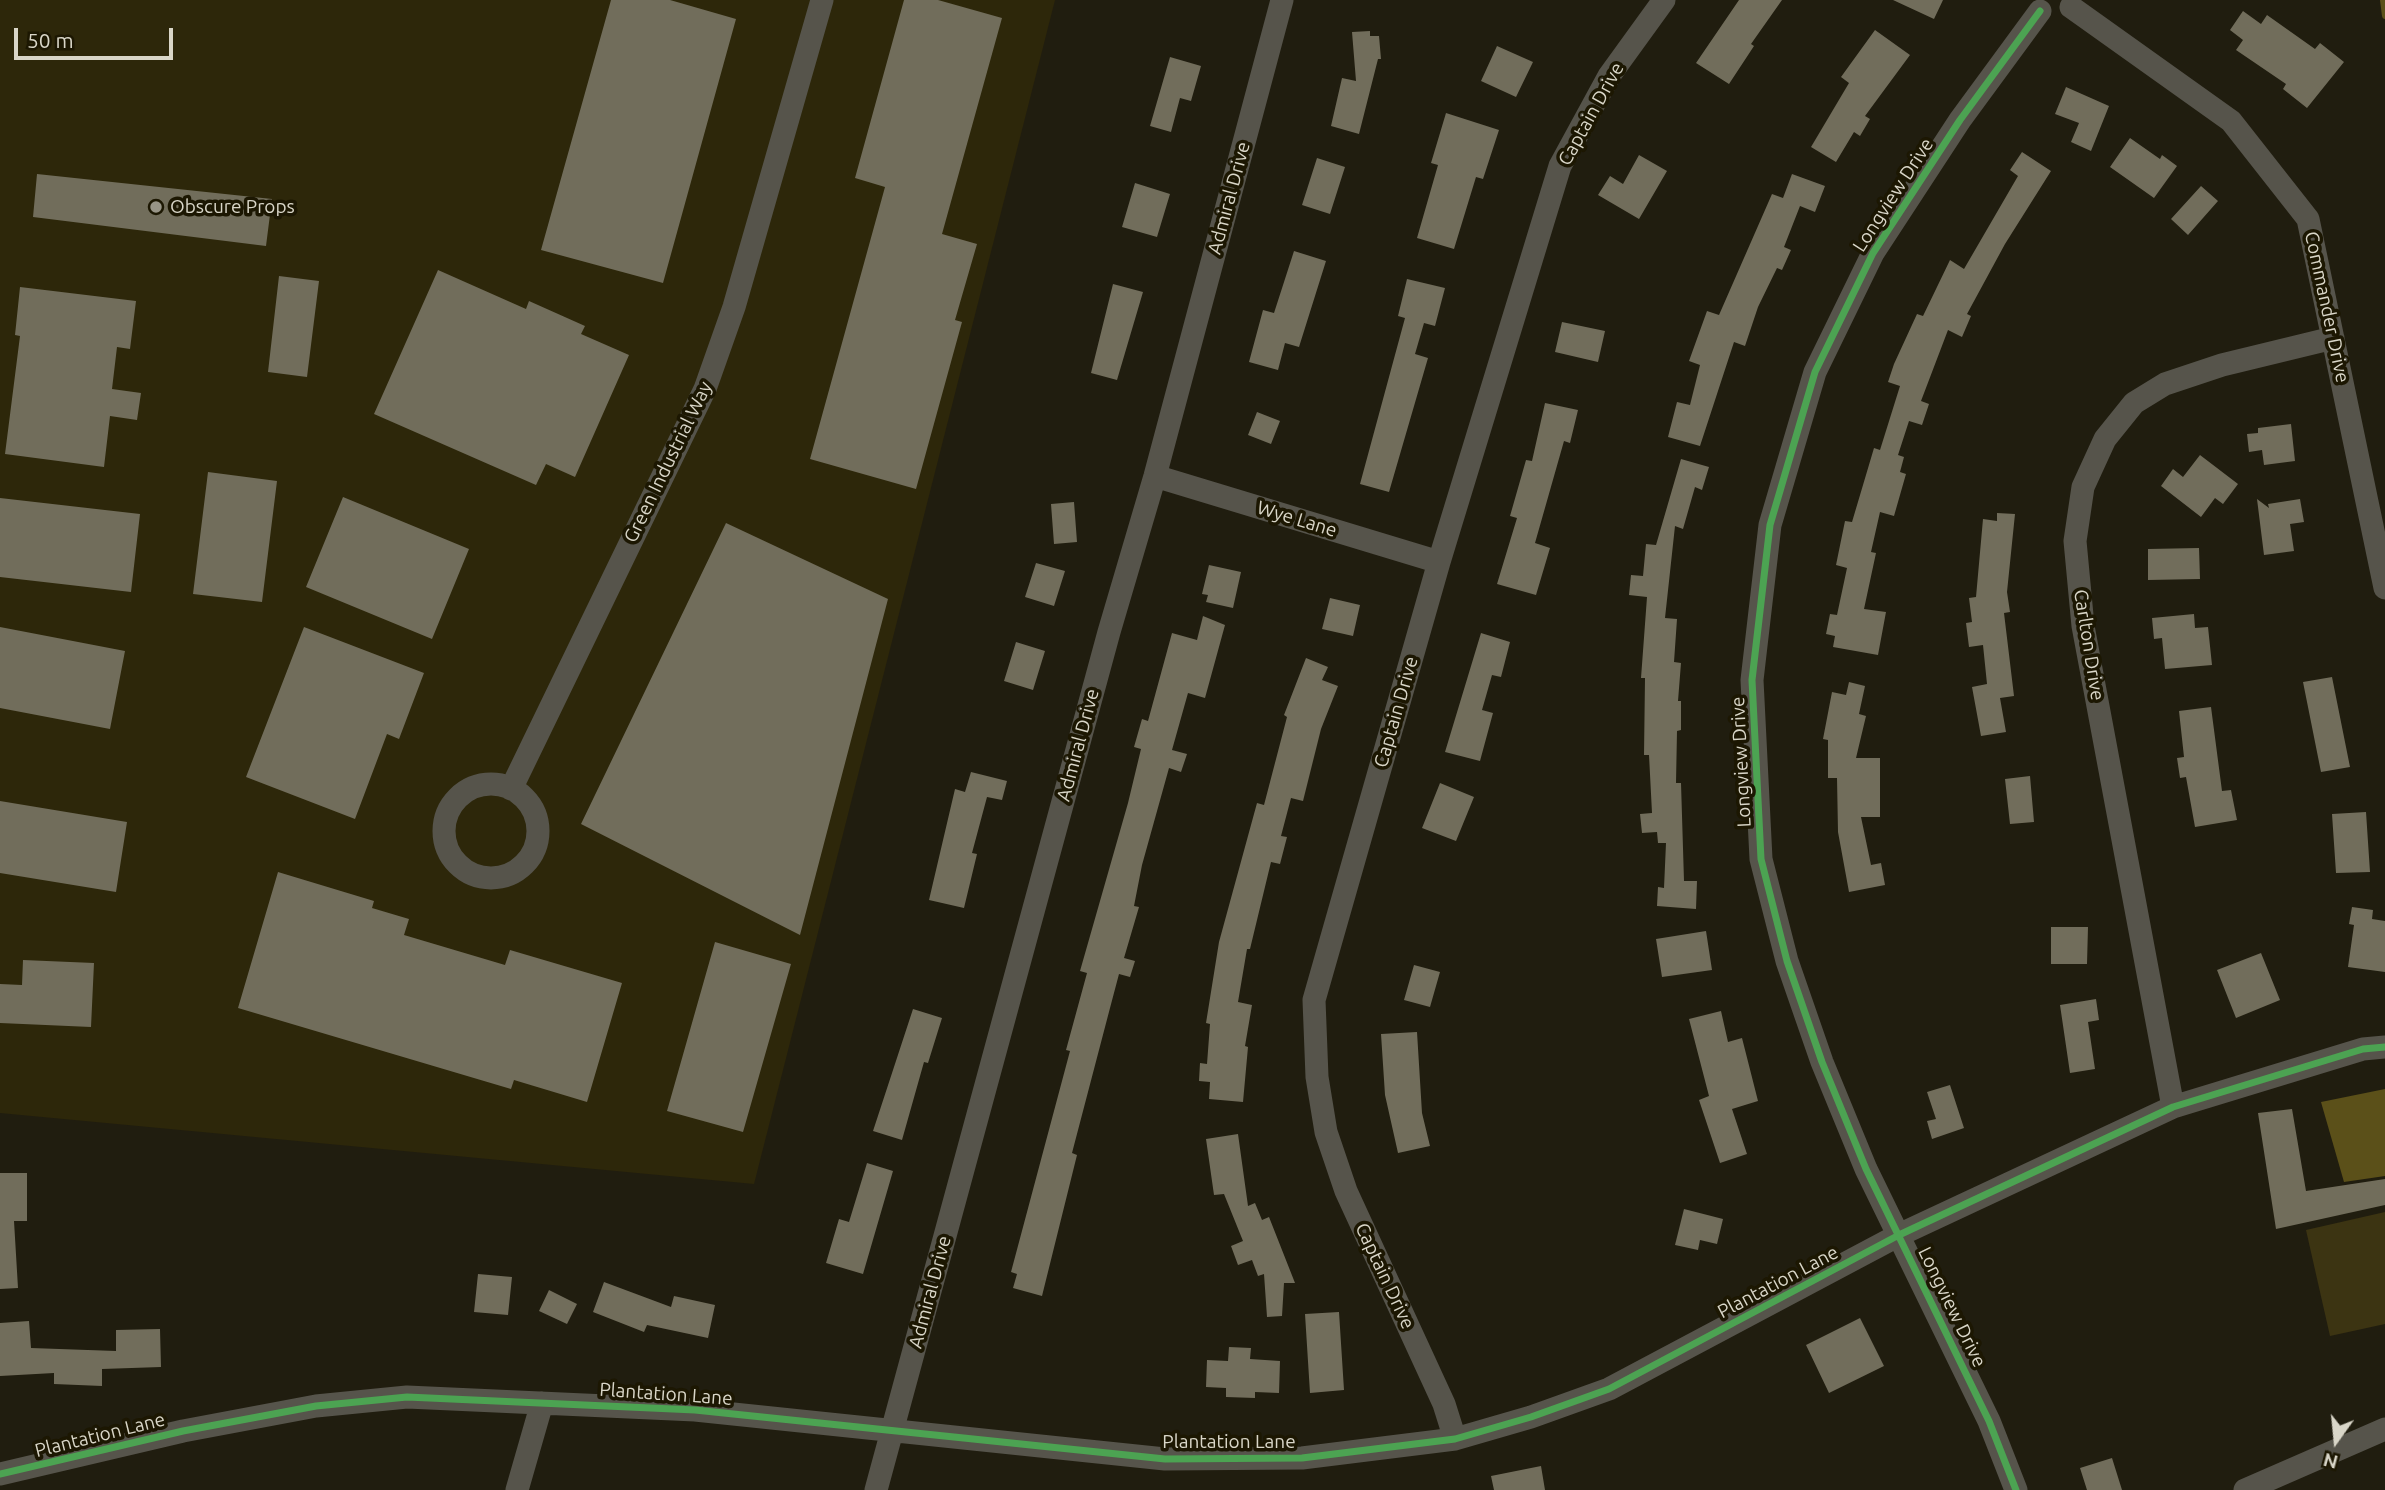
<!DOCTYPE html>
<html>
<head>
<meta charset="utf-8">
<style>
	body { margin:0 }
	#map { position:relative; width:2385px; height:1490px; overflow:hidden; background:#201d0f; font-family:Ubuntu,sans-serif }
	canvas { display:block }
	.north { position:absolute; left:2301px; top:1406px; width:70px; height:70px; -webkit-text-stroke:5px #1c1702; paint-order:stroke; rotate:195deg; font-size:19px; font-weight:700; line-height:28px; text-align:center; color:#d9d6c8 }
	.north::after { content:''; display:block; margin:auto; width:24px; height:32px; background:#d9d6c8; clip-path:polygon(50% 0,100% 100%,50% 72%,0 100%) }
	.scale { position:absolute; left:14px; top:28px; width:159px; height:32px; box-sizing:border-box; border:4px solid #d9d6c8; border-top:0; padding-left:9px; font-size:21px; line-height:24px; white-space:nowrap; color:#d9d6c8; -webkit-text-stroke:5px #1c1702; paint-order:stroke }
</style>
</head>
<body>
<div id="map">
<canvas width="2385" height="1490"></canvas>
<div class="north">N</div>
<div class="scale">50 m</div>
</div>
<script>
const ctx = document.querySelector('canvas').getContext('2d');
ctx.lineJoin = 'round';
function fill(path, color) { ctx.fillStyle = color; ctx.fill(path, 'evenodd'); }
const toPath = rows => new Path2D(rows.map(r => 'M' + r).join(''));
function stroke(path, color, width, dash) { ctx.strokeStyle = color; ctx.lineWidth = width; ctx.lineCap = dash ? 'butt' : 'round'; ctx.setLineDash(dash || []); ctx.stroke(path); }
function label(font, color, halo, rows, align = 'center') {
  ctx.font = font + ' Ubuntu,sans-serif'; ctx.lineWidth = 7; ctx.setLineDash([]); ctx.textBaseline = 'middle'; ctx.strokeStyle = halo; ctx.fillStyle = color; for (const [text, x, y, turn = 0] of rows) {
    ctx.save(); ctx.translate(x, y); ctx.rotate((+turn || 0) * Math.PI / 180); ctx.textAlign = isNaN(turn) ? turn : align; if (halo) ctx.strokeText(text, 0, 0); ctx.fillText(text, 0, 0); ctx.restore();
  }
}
const built = toPath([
	[0,0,1055,0,754,1184,0,1113]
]);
const green = toPath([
	[2385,1212,2385,1324,2330,1336,2306,1230]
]);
const water = toPath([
	[2385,1089,2385,1176,2344,1182,2321,1102]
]);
const stream = toPath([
	[2383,0,2385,16]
]);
const building = toPath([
	[611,0,670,0,736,19,663,283,541,250],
	[904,0,938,0,1002,18,942,234,977,244,955,320,962,322,916,489,810,459,885,187,855,178],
	[1739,0,1782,0,1751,44,1754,46,1729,84,1696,63],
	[1893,0,1943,0,1934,19],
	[2243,11,2261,24,2267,15,2315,49,2320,43,2344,62,2307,108,2283,89,2286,84,2236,50,2243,40,2230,30],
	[1875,30,1910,55,1865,116,1870,119,1860,136,1854,132,1836,162,1811,147,1849,83,1841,77],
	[1370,31,1370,36,1379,36,1381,59,1378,59,1359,134,1331,126,1342,78,1356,81,1352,32],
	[1497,46,1533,62,1516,97,1481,81],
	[1170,57,1201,66,1191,101,1180,98,1171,132,1150,126],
	[2066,87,2109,106,2091,151,2071,142,2079,123,2055,114],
	[1446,113,1499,130,1483,179,1476,177,1454,249,1417,238,1438,165,1431,163],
	[2130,138,2160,159,2162,155,2177,166,2154,198,2110,167],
	[2022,152,2051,171,2005,244,1967,314,1971,316,1962,337,1948,330,1921,401,1929,404,1922,425,1909,421,1898,455,1904,457,1900,472,1906,474,1894,516,1880,512,1871,552,1876,553,1864,609,1886,612,1878,655,1833,647,1835,636,1826,634,1830,614,1837,615,1847,568,1836,565,1845,521,1852,522,1874,448,1880,450,1900,386,1888,382,1894,364,1917,314,1923,316,1950,260,1964,269,2018,176,2010,170],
	[1639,155,1667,171,1639,219,1598,195,1610,176,1623,184],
	[1317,158,1345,167,1330,214,1302,205],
	[37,174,272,199,266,246,33,217],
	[1792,174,1825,186,1815,212,1800,206,1784,247,1791,250,1782,270,1777,268,1758,307,1745,346,1734,342,1700,446,1668,437,1677,402,1690,405,1700,365,1689,361,1707,311,1719,315,1772,194,1783,198],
	[1135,183,1170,194,1157,237,1122,227],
	[2201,186,2218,201,2188,235,2171,219],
	[1294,251,1326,261,1299,347,1285,343,1278,370,1249,362,1263,310,1274,313],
	[438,270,526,309,529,301,585,326,581,334,629,355,575,477,546,464,536,485,374,414],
	[279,276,319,281,307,377,268,372],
	[1407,279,1445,288,1435,326,1424,323,1415,354,1428,358,1389,492,1360,484,1405,318,1398,316],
	[1113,284,1143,292,1117,380,1091,373],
	[20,287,136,301,130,349,117,347,112,389,141,393,137,420,110,416,104,467,5,454,20,336,15,335],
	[1562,322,1605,331,1598,362,1555,352],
	[1545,403,1578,410,1570,443,1564,441,1535,543,1550,548,1536,595,1497,584,1517,518,1510,516,1526,460,1532,461],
	[1257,412,1280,421,1271,444,1248,435],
	[2291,424,2295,461,2264,465,2262,450,2249,452,2247,434,2258,433,2258,428],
	[2200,455,2238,484,2223,504,2215,498,2201,517,2161,486,2173,469,2183,477],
	[1681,459,1709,467,1702,490,1695,487,1683,529,1675,526,1665,618,1677,619,1674,662,1681,663,1678,701,1681,701,1681,730,1677,731,1676,783,1681,783,1684,881,1697,881,1696,909,1657,906,1658,887,1664,888,1666,843,1658,843,1657,832,1642,833,1640,814,1652,813,1649,755,1644,755,1645,678,1641,678,1647,597,1629,595,1631,575,1643,576,1646,544,1656,545],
	[208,472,277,481,262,602,193,594],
	[343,497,469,549,432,639,306,587],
	[0,498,140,514,131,592,0,577],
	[2257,499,2269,508,2268,504,2300,499,2304,522,2290,524,2294,551,2264,555],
	[1074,502,1077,542,1054,544,1051,504],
	[1997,513,2015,514,2007,592,2010,612,2004,613,2014,696,2000,698,2006,732,1981,736,1972,687,1987,684,1983,645,1969,647,1966,623,1972,622,1969,598,1976,597,1983,519,1997,521],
	[726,523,888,599,800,935,581,824],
	[2199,548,2200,579,2148,580,2148,549],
	[1036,563,1065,571,1054,606,1025,597],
	[1209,565,1241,572,1233,608,1206,602,1208,595,1202,594],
	[1330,598,1360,605,1353,636,1322,629],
	[2194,614,2195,628,2208,627,2212,665,2165,669,2162,638,2154,639,2152,618],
	[1203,616,1225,625,1205,698,1188,693,1172,750,1187,754,1181,772,1169,768,1142,865,1134,906,1139,907,1124,958,1135,961,1130,977,1119,974,1110,1008,1072,1153,1077,1155,1042,1296,1013,1288,1017,1274,1011,1272,1070,1051,1066,1050,1087,973,1080,971,1128,803,1141,749,1134,747,1142,719,1148,721,1172,633,1197,640],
	[0,627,125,651,110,729,0,708],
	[304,627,424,673,399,739,387,734,355,819,246,777],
	[1481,633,1510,642,1501,677,1492,675,1482,710,1493,713,1480,761,1445,752],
	[1016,642,1045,651,1033,690,1004,681],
	[1306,658,1328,667,1322,680,1338,686,1321,729,1303,801,1291,798,1281,836,1287,837,1280,864,1271,862,1250,949,1247,949,1238,1002,1252,1005,1245,1046,1248,1047,1243,1102,1209,1099,1210,1082,1199,1081,1200,1063,1207,1064,1210,1024,1206,1023,1219,942,1257,803,1264,805,1287,717,1284,715],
	[2332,677,2350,767,2321,772,2303,682],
	[1849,682,1865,686,1859,714,1866,716,1856,758,1880,758,1880,817,1861,817,1871,865,1881,863,1885,885,1849,892,1838,832,1837,778,1828,778,1828,740,1823,739,1832,692,1846,695],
	[2211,707,2222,791,2231,790,2237,820,2195,827,2186,777,2180,778,2177,758,2184,757,2179,711],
	[971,772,1007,781,1002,800,987,797,972,853,977,854,964,908,929,900,955,789,965,792],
	[2030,776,2034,822,2010,824,2005,779],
	[1440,783,1474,797,1456,841,1422,828],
	[0,801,127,822,116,892,0,873],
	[2366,812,2370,872,2336,873,2332,814],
	[278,872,374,901,372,908,409,919,404,935,505,965,510,950,622,983,587,1102,514,1080,511,1089,238,1008],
	[2352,907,2373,910,2372,919,2385,921,2385,972,2348,967,2354,925,2349,924],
	[2051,927,2088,927,2087,964,2051,964],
	[1706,931,1712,970,1662,977,1656,939],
	[715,942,791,964,743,1132,667,1111],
	[2261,953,2280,1000,2236,1018,2217,970],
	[23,960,94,963,91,1027,0,1023,0,984,22,985],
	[1414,965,1440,972,1430,1007,1404,1000],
	[2096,999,2099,1020,2088,1022,2095,1069,2070,1073,2060,1005],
	[913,1009,942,1018,928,1063,924,1062,902,1140,873,1131],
	[1721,1011,1728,1042,1742,1038,1758,1101,1732,1109,1747,1154,1720,1163,1699,1100,1709,1096,1689,1019],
	[1417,1032,1422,1113,1430,1146,1398,1153,1385,1095,1381,1034],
	[1950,1085,1964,1128,1932,1139,1927,1121,1936,1119,1927,1092],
	[2292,1109,2306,1191,2385,1179,2385,1205,2276,1229,2258,1113],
	[1238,1134,1248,1206,1255,1203,1262,1220,1269,1217,1295,1283,1284,1283,1282,1316,1267,1317,1264,1274,1258,1276,1252,1260,1238,1265,1231,1246,1243,1241,1224,1194,1214,1195,1206,1139],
	[867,1163,893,1171,863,1274,826,1263,839,1219,849,1222],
	[0,1173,27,1173,27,1221,14,1221,18,1288,0,1289],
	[1684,1209,1723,1219,1717,1244,1700,1240,1698,1250,1675,1245],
	[478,1274,512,1277,508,1315,474,1312],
	[604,1282,671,1307,674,1296,715,1305,708,1338,647,1325,644,1332,593,1312],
	[549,1290,577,1304,567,1324,539,1311],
	[1339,1312,1344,1390,1310,1393,1305,1314],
	[1860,1318,1884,1366,1829,1393,1806,1345],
	[29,1321,31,1348,116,1351,116,1330,160,1329,161,1367,102,1369,102,1386,54,1384,54,1373,0,1376,0,1323],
	[1229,1347,1251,1348,1250,1359,1280,1361,1279,1393,1255,1392,1255,1398,1226,1397,1226,1388,1206,1387,1207,1360,1228,1361],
	[2112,1458,2122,1490,2087,1490,2080,1468],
	[1541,1466,1545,1490,1494,1490,1491,1476]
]);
const minor = toPath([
	[2071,7,2231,121,2308,219,2385,588],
	[1155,476,1439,562],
	'444 831a47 47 0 1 1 94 0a47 47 0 1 1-94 0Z',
	[511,789,705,389,734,307,822,0],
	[2173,1107,2083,626,2075,541,2083,487,2105,439,2134,403,2165,384,2222,365,2333,338],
	[1455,1439,1444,1404,1346,1191,1326,1132,1317,1077,1314,1000,1439,562,1560,166,1609,76,1664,0],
	[0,1474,183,1431,316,1406,407,1397,695,1410,1165,1459,1302,1458,1455,1439,1531,1417,1609,1389,1899,1235,2173,1107,2363,1049,2385,1047],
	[517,1490,542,1403],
	[876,1490,1109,632,1155,476,1282,0],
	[2016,1490,1989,1421,1866,1169,1822,1062,1787,961,1761,859,1752,680,1770,525,1815,372,1873,253,1960,120,2040,11],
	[2245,1490,2385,1429]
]);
const cycleway = toPath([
	[0,1474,183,1431,316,1406,407,1397,695,1410,1165,1459,1302,1458,1455,1439,1531,1417,1609,1389,1899,1235,2173,1107,2363,1049,2385,1047],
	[2016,1490,1989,1421,1866,1169,1822,1062,1787,961,1761,859,1752,680,1770,525,1815,372,1873,253,1960,120,2040,11]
]);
const markers = [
	[156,207,7,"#989587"]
];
const streetNames = [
	["Captain Drive",1591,114,-61],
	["Longview Drive",1893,195,-57],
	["Admiral Drive",1229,198,-75],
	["Commander Drive",2327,307,78],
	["Green Industrial Way",668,462,-64],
	["Wye Lane",1297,519,17],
	["Carlton Drive",2089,645,81],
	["Captain Drive",1396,712,-74],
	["Admiral Drive",1078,745,-75],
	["Longview Drive",1741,762,-93],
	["Captain Drive",1385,1276,65],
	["Plantation Lane",1778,1282,-28],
	["Admiral Drive",930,1292,-75],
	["Longview Drive",1952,1307,64],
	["Plantation Lane",666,1394,4],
	["Plantation Lane",100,1435,-14],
	["Plantation Lane",1229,1442]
];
const poiNames = [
	["Obscure Props",170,207]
];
fill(built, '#2d270a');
fill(green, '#3c3412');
fill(water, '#5b5019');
stroke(stream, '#5b5019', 6);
fill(building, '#716d5b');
stroke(minor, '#56544b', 23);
stroke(cycleway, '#4ca352', 7);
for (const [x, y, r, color] of markers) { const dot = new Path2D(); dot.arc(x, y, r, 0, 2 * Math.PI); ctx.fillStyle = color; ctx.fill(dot); stroke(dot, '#1c1702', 2.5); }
label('19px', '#d9d6c8', '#1c1702', streetNames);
label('19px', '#d9d6c8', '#1c1702', poiNames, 'left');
</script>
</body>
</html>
